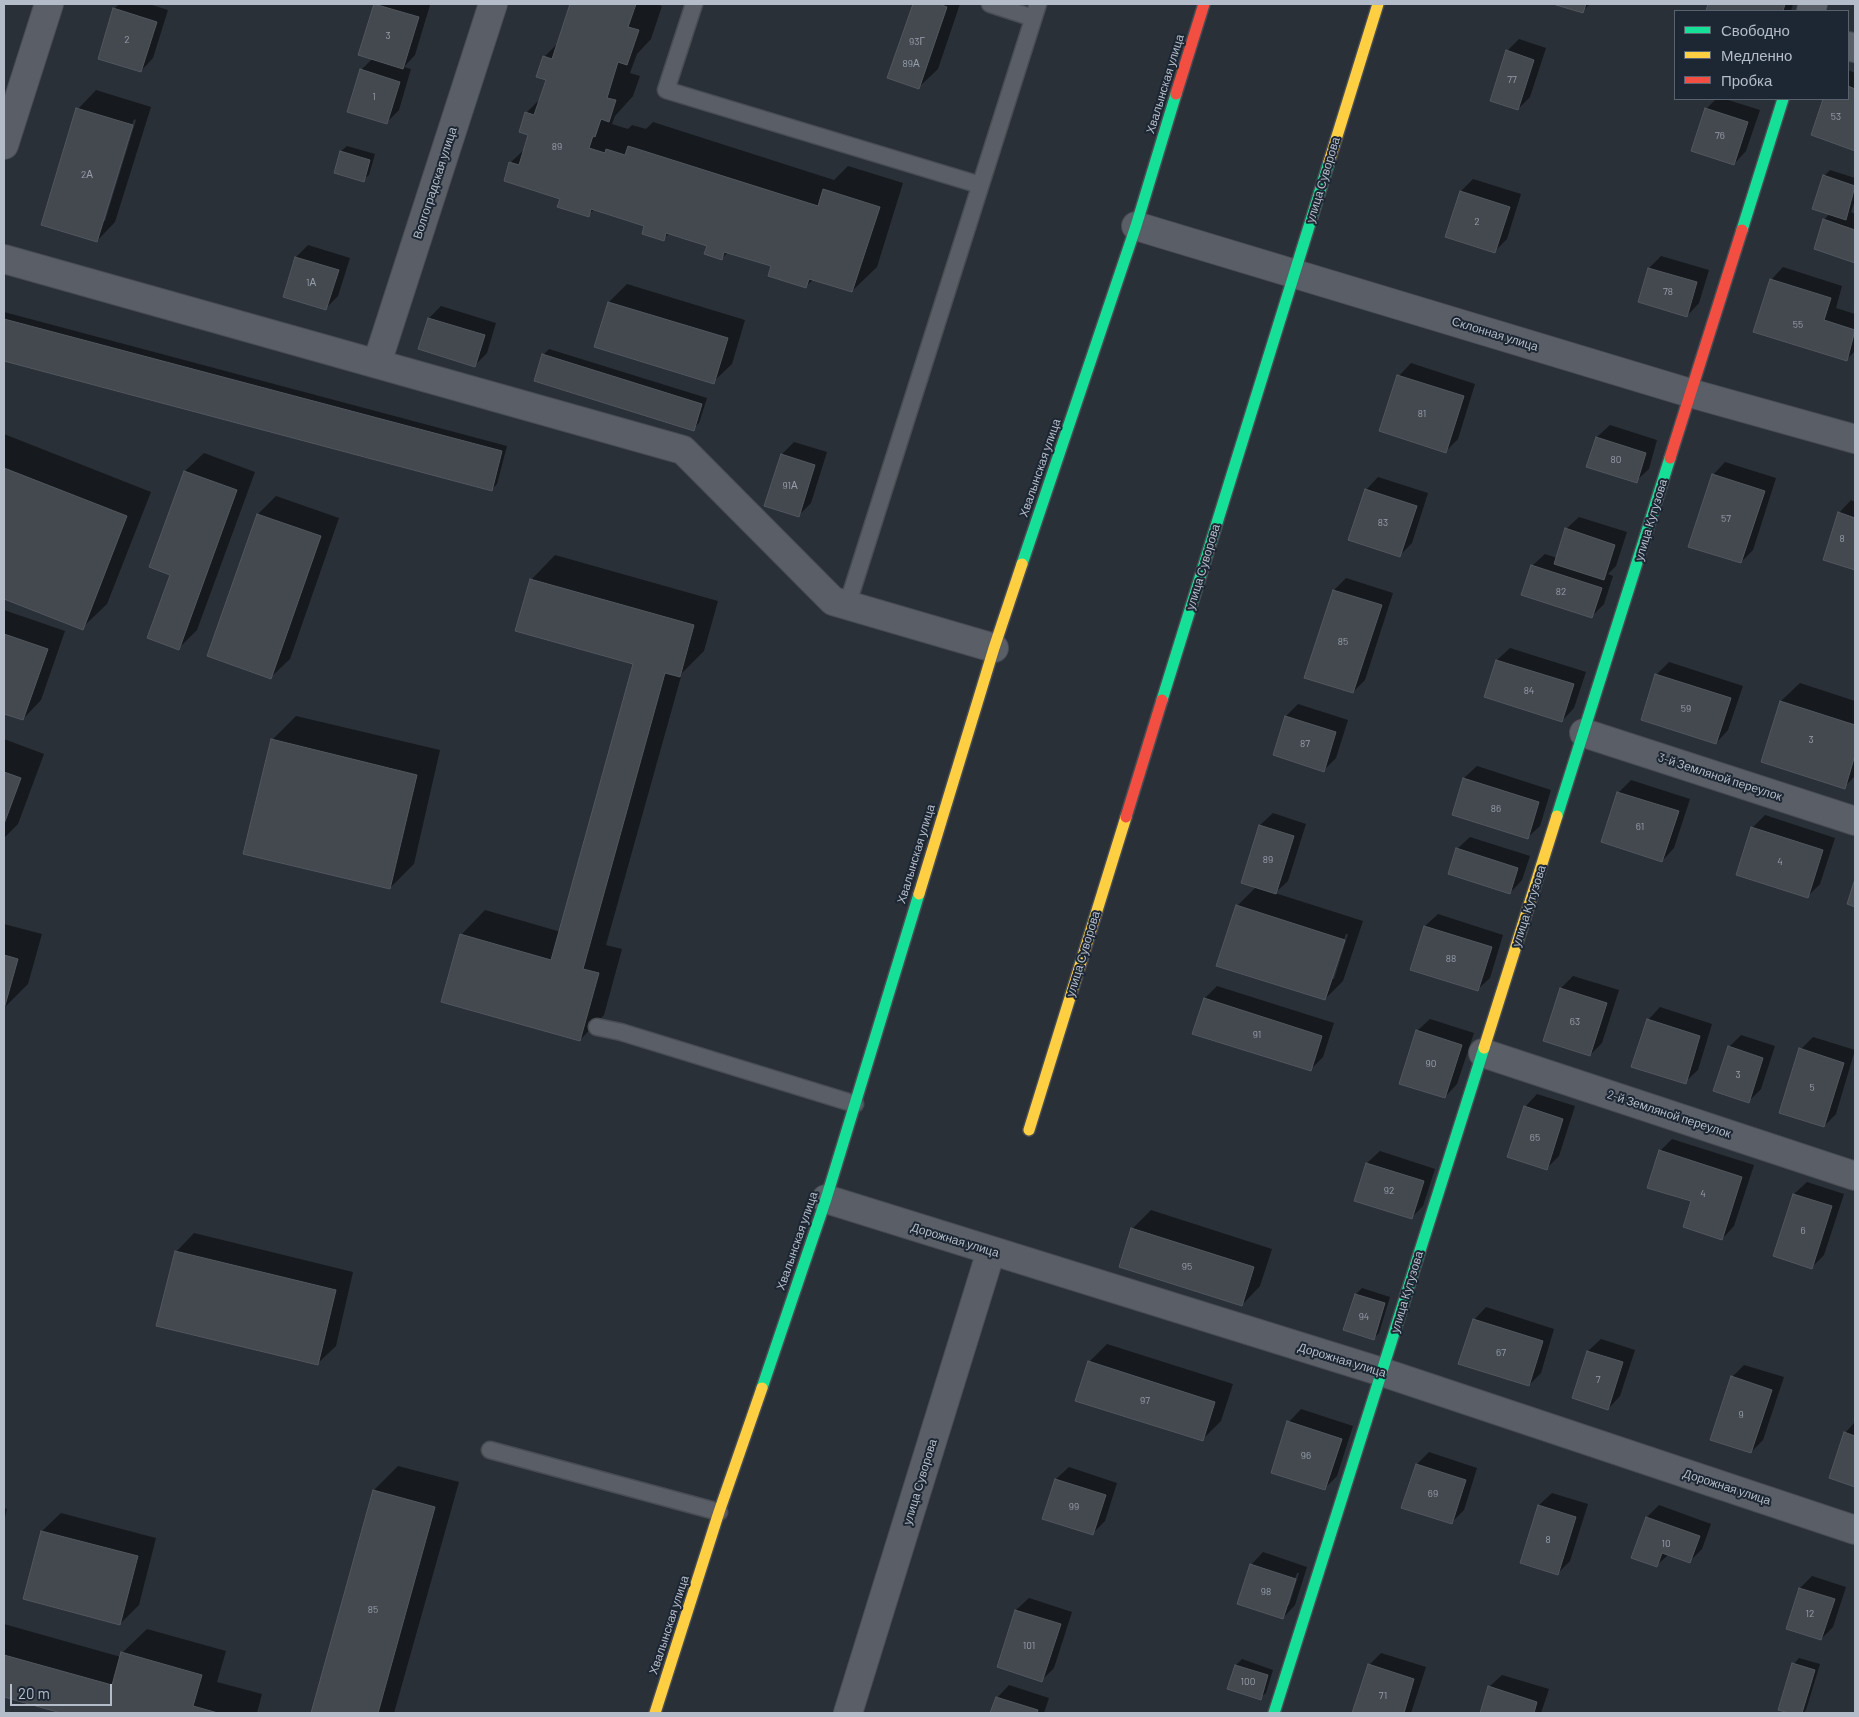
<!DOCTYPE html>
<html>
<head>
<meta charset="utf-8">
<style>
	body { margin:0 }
	#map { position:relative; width:1859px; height:1717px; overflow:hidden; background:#2a3038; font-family:Barlow,sans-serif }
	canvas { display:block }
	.frame { position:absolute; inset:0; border:5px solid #b4bcc9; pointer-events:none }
	.legend { position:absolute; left:1674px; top:10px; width:175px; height:90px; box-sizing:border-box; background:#1d2633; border:1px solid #59626f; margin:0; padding:6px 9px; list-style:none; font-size:15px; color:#b4bcc9 }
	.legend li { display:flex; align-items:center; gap:10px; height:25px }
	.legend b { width:25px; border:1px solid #59626f }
	.scale { position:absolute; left:10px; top:1684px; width:102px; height:22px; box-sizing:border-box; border:2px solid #b4bcc9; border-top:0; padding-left:6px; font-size:15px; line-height:18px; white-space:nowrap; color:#b4bcc9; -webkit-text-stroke:4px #1d2633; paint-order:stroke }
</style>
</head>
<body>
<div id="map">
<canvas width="1859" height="1717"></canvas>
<div class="frame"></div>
<ul class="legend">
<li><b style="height:6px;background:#16e098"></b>Свободно</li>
<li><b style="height:6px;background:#ffcf43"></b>Медленно</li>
<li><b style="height:6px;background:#f24e42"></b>Пробка</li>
</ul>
<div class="scale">20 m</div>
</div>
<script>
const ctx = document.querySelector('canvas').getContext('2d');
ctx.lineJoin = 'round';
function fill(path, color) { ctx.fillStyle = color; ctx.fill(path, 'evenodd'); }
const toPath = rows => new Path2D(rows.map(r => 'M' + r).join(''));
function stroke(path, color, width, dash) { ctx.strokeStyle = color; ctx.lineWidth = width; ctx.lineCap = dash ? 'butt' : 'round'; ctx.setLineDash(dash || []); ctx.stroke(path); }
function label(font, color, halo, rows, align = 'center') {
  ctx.font = font + ' Barlow,sans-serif'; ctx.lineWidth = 4; ctx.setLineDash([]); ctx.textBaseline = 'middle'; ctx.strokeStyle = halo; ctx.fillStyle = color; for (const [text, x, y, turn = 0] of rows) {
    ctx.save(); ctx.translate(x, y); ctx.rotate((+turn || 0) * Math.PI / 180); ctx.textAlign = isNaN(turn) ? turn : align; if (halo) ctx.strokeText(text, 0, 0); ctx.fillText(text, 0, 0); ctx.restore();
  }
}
const shadow = toPath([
	[119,4,149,4,168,10,153,58,141,71,114,9],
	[375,4,430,5,415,55,404,67,411,69,399,110,387,122,361,70,373,58,360,54],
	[571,4,656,4,662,6,651,39,637,54,630,73,640,76,633,96,615,116,612,124,628,129,632,125,646,129,653,122,834,180,848,166,903,183,877,267,852,291,814,279,806,286,772,265,728,252,722,258,708,245,670,233,663,239,646,225,595,209,588,215,510,163,526,148,530,134,526,113,541,98,547,79,544,57,559,42],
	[914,4,960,4,938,69,919,87,889,77],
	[1557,4,1590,4,1582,12],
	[1710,4,1793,4,1791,11,1707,11],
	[1519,39,1546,48,1530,97,1518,109,1507,51],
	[1848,70,1855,73,1855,149,1812,135,1824,99,1848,99],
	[96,90,151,107,115,222,97,241,78,109],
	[134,119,136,120,105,221,102,221],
	[1716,99,1725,99,1760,110,1746,151,1734,164,1706,109],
	[347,146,375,154,369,175,363,180,341,151],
	[1830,170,1855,178,1855,200,1851,212,1855,214,1855,262,1815,248,1824,220,1830,213,1824,176],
	[1473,179,1521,194,1507,239,1495,251,1461,191],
	[308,245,350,258,338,296,326,308,296,257],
	[1661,256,1709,270,1699,303,1687,316,1649,268],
	[1783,267,1842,286,1836,308,1855,314,1855,351,1846,360,1771,280],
	[627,284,745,320,732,364,713,382,609,302],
	[441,306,496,323,487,353,475,365,429,318],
	[4,312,507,446,497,484,491,490,4,360],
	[549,349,707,398,699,423,693,429,543,355],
	[1411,363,1475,384,1458,439,1446,451,1399,376],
	[1610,425,1657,440,1649,469,1636,481,1588,466,1597,437],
	[4,434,151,492,107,604,82,628,4,597],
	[794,442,827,452,811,503,799,515,782,454],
	[204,453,255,472,197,630,179,648,172,574,151,567,185,471],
	[1725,462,1776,478,1753,550,1741,562,1713,475],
	[1378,477,1428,493,1412,543,1400,555,1366,490],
	[276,496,339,518,290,659,271,677,258,514],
	[1851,500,1855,502,1855,569,1824,559,1839,513],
	[1579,517,1627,532,1616,566,1608,574,1613,576,1604,604,1591,617,1532,566,1545,554,1557,558,1566,529],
	[555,555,718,601,704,651,682,673,606,945,622,949,604,1015,580,1040,461,935,485,910,561,932,635,663,531,580],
	[1346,578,1393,593,1365,680,1353,692,1334,590],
	[4,610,65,631,41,700,23,719,4,712],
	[1510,648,1586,672,1574,708,1562,721,1486,696,1497,660],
	[1669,662,1743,686,1728,730,1716,743,1656,675],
	[1800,683,1855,701,1855,776,1844,787,1781,701],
	[1298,704,1348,720,1336,758,1324,770,1274,754,1286,716],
	[296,716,440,750,414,864,390,888,272,740],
	[4,739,44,754,18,824,4,838],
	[1477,766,1551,790,1540,826,1527,838,1453,814,1464,778],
	[1631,780,1690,799,1674,848,1662,861,1618,793],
	[1273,813,1306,824,1288,881,1275,893,1363,921,1343,981,1325,999,1237,906,1256,887,1242,882,1260,825],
	[1346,934,1348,934,1334,979,1331,979],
	[1765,815,1835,838,1820,884,1808,896,1752,828],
	[1470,837,1530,856,1522,880,1510,893,1457,849],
	[1438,914,1503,935,1490,978,1477,990,1425,926],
	[4,924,42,934,28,984,4,1008],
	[1573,976,1619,990,1602,1043,1590,1055,1544,1040,1561,988],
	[1217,986,1334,1023,1323,1057,1310,1070,1194,1033,1205,998],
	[1660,1007,1712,1024,1698,1070,1685,1082,1648,1020],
	[1430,1019,1474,1033,1457,1084,1445,1097,1417,1031],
	[1741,1035,1775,1046,1761,1089,1749,1101,1729,1047],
	[1813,1037,1855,1050,1836,1114,1824,1126,1801,1049],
	[1537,1094,1575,1106,1559,1156,1546,1169,1525,1107],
	[1672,1139,1754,1165,1734,1226,1722,1239,1692,1201,1660,1151],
	[1380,1151,1435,1169,1423,1206,1411,1218,1355,1200,1367,1163],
	[1807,1182,1844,1194,1824,1255,1812,1267,1794,1194],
	[1151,1210,1272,1249,1260,1286,1242,1305,1132,1229],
	[194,1233,353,1272,336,1346,317,1364,176,1252],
	[1362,1288,1390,1297,1379,1333,1373,1339,1345,1330,1356,1294],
	[1486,1307,1554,1329,1541,1373,1529,1385,1474,1320],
	[1601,1339,1635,1350,1620,1396,1608,1409,1573,1398,1588,1351],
	[1107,1344,1233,1384,1221,1421,1202,1440,1089,1362],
	[1744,1365,1784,1377,1763,1440,1751,1452,1732,1377],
	[1301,1409,1353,1426,1337,1476,1325,1488,1289,1422],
	[1855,1422,1855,1485,1831,1478,1845,1433],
	[1429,1452,1477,1468,1464,1510,1451,1523,1417,1464],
	[398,1466,459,1482,394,1713,312,1713,374,1490],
	[1069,1467,1117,1483,1105,1521,1093,1533,1044,1518,1056,1479],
	[1552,1493,1588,1504,1570,1561,1558,1573,1521,1562,1539,1505],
	[1659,1505,1711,1524,1702,1549,1689,1562,1669,1554,1656,1566,1632,1557,1647,1517],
	[4,1508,7,1509,4,1522],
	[61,1513,156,1538,139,1605,120,1624,25,1598,42,1531],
	[1263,1552,1307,1567,1295,1605,1283,1618,1251,1565],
	[1297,1573,1299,1573,1289,1605,1286,1605],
	[1812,1576,1846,1587,1833,1627,1821,1639,1800,1588],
	[1029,1598,1072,1612,1054,1668,1042,1680,998,1666,1016,1610],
	[4,1624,121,1657,122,1653,147,1629,226,1651,217,1682,262,1694,257,1713,66,1713,4,1696],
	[1381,1653,1426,1667,1411,1713,1353,1713,1369,1665],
	[1799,1658,1820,1664,1806,1710,1803,1713,1793,1713,1779,1709,1794,1664],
	[1242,1659,1273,1670,1266,1693,1260,1698,1229,1688,1236,1665],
	[1502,1675,1549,1689,1541,1713,1481,1713,1489,1687],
	[1009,1685,1049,1698,1044,1713,992,1713,997,1698]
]);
const building = toPath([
	[374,4,419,17,403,69,358,55,374,4],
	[570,4,636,4,628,27,639,30,627,65,618,62,607,98,616,100,609,122,601,119,595,137,593,136,589,148,605,153,606,149,625,155,628,146,818,206,823,189,880,207,852,292,809,279,806,288,768,276,771,266,724,252,722,260,704,254,707,246,666,233,664,241,642,234,644,226,591,209,589,217,557,207,560,199,504,181,509,162,519,165,528,135,519,132,525,112,534,115,546,80,536,77,543,56,552,59,570,4],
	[913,4,939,4,947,7,919,89,887,78,913,4],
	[1553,4,1586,4,1583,13,1553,4],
	[1708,4,1785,4,1783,11,1706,11,1708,4],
	[113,8,157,22,141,72,98,59,113,8],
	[1506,50,1534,60,1518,110,1490,101,1506,50],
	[360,69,400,82,387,124,347,112,360,69],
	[1848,86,1855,89,1855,151,1811,135,1823,99,1848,99,1848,86],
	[76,108,133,125,97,242,41,225,76,108],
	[1705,108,1748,122,1734,165,1691,151,1705,108],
	[340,151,370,160,364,182,334,173,340,151],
	[1823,175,1855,186,1846,220,1812,209,1823,175],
	[1460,191,1510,207,1495,253,1445,237,1460,191],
	[1823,219,1855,230,1855,263,1814,249,1823,219],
	[295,257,339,270,326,310,283,297,295,257],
	[1648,268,1697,282,1687,317,1638,302,1648,268],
	[1770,279,1831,298,1824,320,1855,330,1847,361,1753,332,1770,279],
	[608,302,728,338,714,384,594,347,608,302],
	[428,318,485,335,475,367,418,349,428,318],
	[4,319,502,451,492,491,4,361,4,319],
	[542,354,702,404,694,431,534,381,542,354],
	[1397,375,1464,396,1446,453,1379,431,1397,375],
	[1596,437,1646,453,1637,483,1586,467,1596,437],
	[781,454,815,465,799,517,764,506,781,454],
	[4,468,127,516,83,630,4,599,4,468],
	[184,471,237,490,179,650,147,638,170,575,149,567,184,471],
	[1712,474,1765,491,1741,563,1688,547,1712,474],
	[1365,489,1417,506,1400,557,1348,540,1365,489],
	[1838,512,1855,518,1855,570,1823,560,1838,512],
	[257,514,321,536,271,679,207,656,257,514],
	[1565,528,1615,545,1604,580,1554,564,1565,528],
	[1531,565,1602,588,1592,618,1521,595,1531,565],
	[530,579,694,625,680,677,665,673,583,969,599,973,580,1041,441,1002,460,934,551,960,633,664,515,631,530,579],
	[1333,590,1382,605,1353,693,1304,678,1333,590],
	[4,634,48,649,23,720,4,714,4,634],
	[1496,660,1574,684,1562,722,1484,697,1496,660],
	[1655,674,1731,698,1716,744,1641,720,1655,674],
	[1780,701,1855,725,1855,755,1845,789,1761,762,1780,701],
	[1285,716,1336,732,1324,772,1273,755,1285,716],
	[271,739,417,775,390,889,243,854,271,739],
	[4,772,21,778,4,824,4,772],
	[1463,778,1539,802,1528,839,1452,815,1463,778],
	[1617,792,1679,811,1662,862,1601,842,1617,792],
	[1259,825,1294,836,1276,894,1241,883,1259,825],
	[1751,827,1823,850,1808,898,1736,875,1751,827],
	[1456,848,1518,868,1510,894,1448,874,1456,848],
	[1855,879,1855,907,1847,904,1855,879],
	[1236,905,1345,940,1325,1000,1216,966,1236,905],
	[1424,926,1492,947,1478,991,1410,970,1424,926],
	[4,955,18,959,4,1009,4,955],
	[1560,988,1607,1003,1590,1056,1543,1041,1560,988],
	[1204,998,1322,1036,1311,1071,1192,1034,1204,998],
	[1647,1019,1700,1036,1686,1084,1631,1067,1647,1019],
	[1416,1030,1462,1045,1445,1098,1399,1084,1416,1030],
	[1728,1046,1763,1058,1749,1103,1713,1091,1728,1046],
	[1799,1048,1844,1063,1824,1127,1779,1113,1799,1048],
	[1524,1106,1563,1119,1547,1170,1507,1157,1524,1106],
	[1659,1150,1742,1177,1722,1240,1683,1227,1691,1201,1647,1188,1659,1150],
	[1366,1163,1424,1181,1412,1219,1354,1201,1366,1163],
	[1793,1194,1832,1206,1812,1269,1773,1256,1793,1194],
	[1131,1228,1254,1267,1242,1306,1119,1267,1131,1228],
	[175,1251,336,1290,318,1365,156,1326,175,1251],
	[1355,1294,1385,1303,1374,1340,1343,1330,1355,1294],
	[1473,1319,1543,1341,1529,1386,1458,1364,1473,1319],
	[1587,1351,1623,1362,1608,1410,1572,1398,1587,1351],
	[1088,1361,1215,1402,1203,1441,1075,1401,1088,1361],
	[1731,1376,1772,1390,1751,1453,1710,1440,1731,1376],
	[1287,1421,1342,1439,1325,1490,1271,1473,1287,1421],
	[1844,1432,1855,1436,1855,1487,1829,1478,1844,1432],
	[1416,1464,1466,1480,1452,1524,1401,1508,1416,1464],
	[1055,1479,1106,1495,1093,1535,1042,1519,1055,1479],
	[373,1490,435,1507,378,1713,311,1713,373,1490],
	[1538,1505,1576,1517,1558,1575,1520,1563,1538,1505],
	[1646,1517,1700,1536,1690,1563,1662,1553,1657,1567,1631,1558,1646,1517],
	[41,1531,138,1556,120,1625,23,1599,41,1531],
	[1250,1564,1296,1579,1283,1619,1237,1604,1250,1564],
	[1799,1588,1835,1599,1821,1640,1786,1629,1799,1588],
	[1015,1610,1061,1624,1042,1682,997,1667,1015,1610],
	[121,1652,202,1675,193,1706,218,1713,61,1713,4,1697,4,1655,112,1685,121,1652],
	[1792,1663,1815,1670,1802,1713,1789,1713,1778,1710,1792,1663],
	[1368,1664,1414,1679,1404,1713,1352,1713,1368,1664],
	[1235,1665,1268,1675,1261,1700,1227,1689,1235,1665],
	[1488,1686,1537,1702,1534,1713,1480,1713,1488,1686],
	[996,1697,1038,1710,1037,1713,990,1713,996,1697]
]);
const lane = toPath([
	[694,4,666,90,980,185],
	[990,4,1033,18],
	[847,606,1038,4],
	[597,1027,621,1032,855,1104],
	[490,1450,719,1512]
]);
const street = toPath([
	[1811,11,1813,4],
	[1848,46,1855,48],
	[4,145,49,4],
	[1136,226,1690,393,1855,439],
	[4,259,683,450,833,601,994,648],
	[377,363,493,4],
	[1584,733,1855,821],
	[1483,1053,1855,1176],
	[826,1199,1382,1372,1855,1530],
	[848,1713,991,1251]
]);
const fast = toPath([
	[1742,230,1783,99],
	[1022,564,1136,226,1176,94],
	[1162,700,1329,162],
	[1557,816,1670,458],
	[762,1388,826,1199,919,894],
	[1274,1713,1484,1048]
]);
const slow = toPath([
	[1329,162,1378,4],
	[919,894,994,648,1022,564],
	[1484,1048,1557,816],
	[1029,1130,1126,817],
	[655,1713,719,1512,762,1388]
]);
const jam = toPath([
	[1176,94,1204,4],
	[1670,458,1742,230],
	[1126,817,1162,700]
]);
const numberNames = [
	["3",388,36],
	["2",127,40],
	["93Г",917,42],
	["89А",911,64],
	["77",1512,80],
	["1",374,97],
	["53",1836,117],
	["76",1720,136],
	["89",557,147],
	["2А",87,175],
	["2",1477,222],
	["1А",311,283],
	["78",1668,292],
	["55",1798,325],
	["81",1422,414],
	["80",1616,460],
	["91А",790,486],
	["57",1726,519],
	["83",1383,523],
	["8",1842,539],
	["82",1561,592],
	["85",1343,642],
	["84",1529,691],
	["59",1686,709],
	["3",1811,740],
	["87",1305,744],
	["86",1496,809],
	["61",1640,827],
	["89",1268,860],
	["4",1780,862],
	["88",1451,959],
	["63",1575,1022],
	["91",1257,1035],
	["90",1431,1064],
	["3",1738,1075],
	["5",1812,1088],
	["65",1535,1138],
	["92",1389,1191],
	["4",1703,1194],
	["6",1803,1231],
	["95",1187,1267],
	["94",1364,1317],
	["67",1501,1353],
	["7",1598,1380],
	["97",1145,1401],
	["9",1741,1415],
	["96",1306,1456],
	["69",1433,1494],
	["99",1074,1507],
	["8",1548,1540],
	["10",1666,1544],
	["98",1266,1592],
	["85",373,1610],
	["12",1810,1614],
	["101",1029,1646],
	["100",1248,1682],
	["71",1383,1696]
];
const streetNames = [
	["Хвалынская улица",1165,84,-73],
	["улица Суворова",1323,180,-73],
	["Волгоградская улица",435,183,-72],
	["Склонная улица",1495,334,17],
	["Хвалынская улица",1040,468,-71],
	["улица Кутузова",1651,520,-73],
	["улица Суворова",1203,567,-73],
	["3-й Земляной переулок",1720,777,18],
	["Хвалынская улица",916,854,-73],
	["улица Кутузова",1529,906,-72],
	["улица Суворова",1083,954,-73],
	["2-й Земляной переулок",1669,1114,18],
	["Дорожная улица",955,1240,17],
	["Хвалынская улица",797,1241,-71],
	["улица Кутузова",1407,1292,-73],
	["Дорожная улица",1342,1360,17],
	["улица Суворова",920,1482,-73],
	["Дорожная улица",1727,1487,18],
	["Хвалынская улица",669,1625,-72]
];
fill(shadow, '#0007');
fill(building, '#444950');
stroke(building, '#52575f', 1);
stroke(lane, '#484c53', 19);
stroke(street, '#484c53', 30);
stroke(fast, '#484c53', 14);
stroke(slow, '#484c53', 14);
stroke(jam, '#484c53', 14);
stroke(lane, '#5a5e66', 16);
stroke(street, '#5a5e66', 28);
stroke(fast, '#16e098', 11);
stroke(slow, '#ffcf43', 11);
stroke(jam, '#f24e42', 11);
label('10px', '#989fab', null, numberNames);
label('12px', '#b4bcc9', '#1d2633', streetNames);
</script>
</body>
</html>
